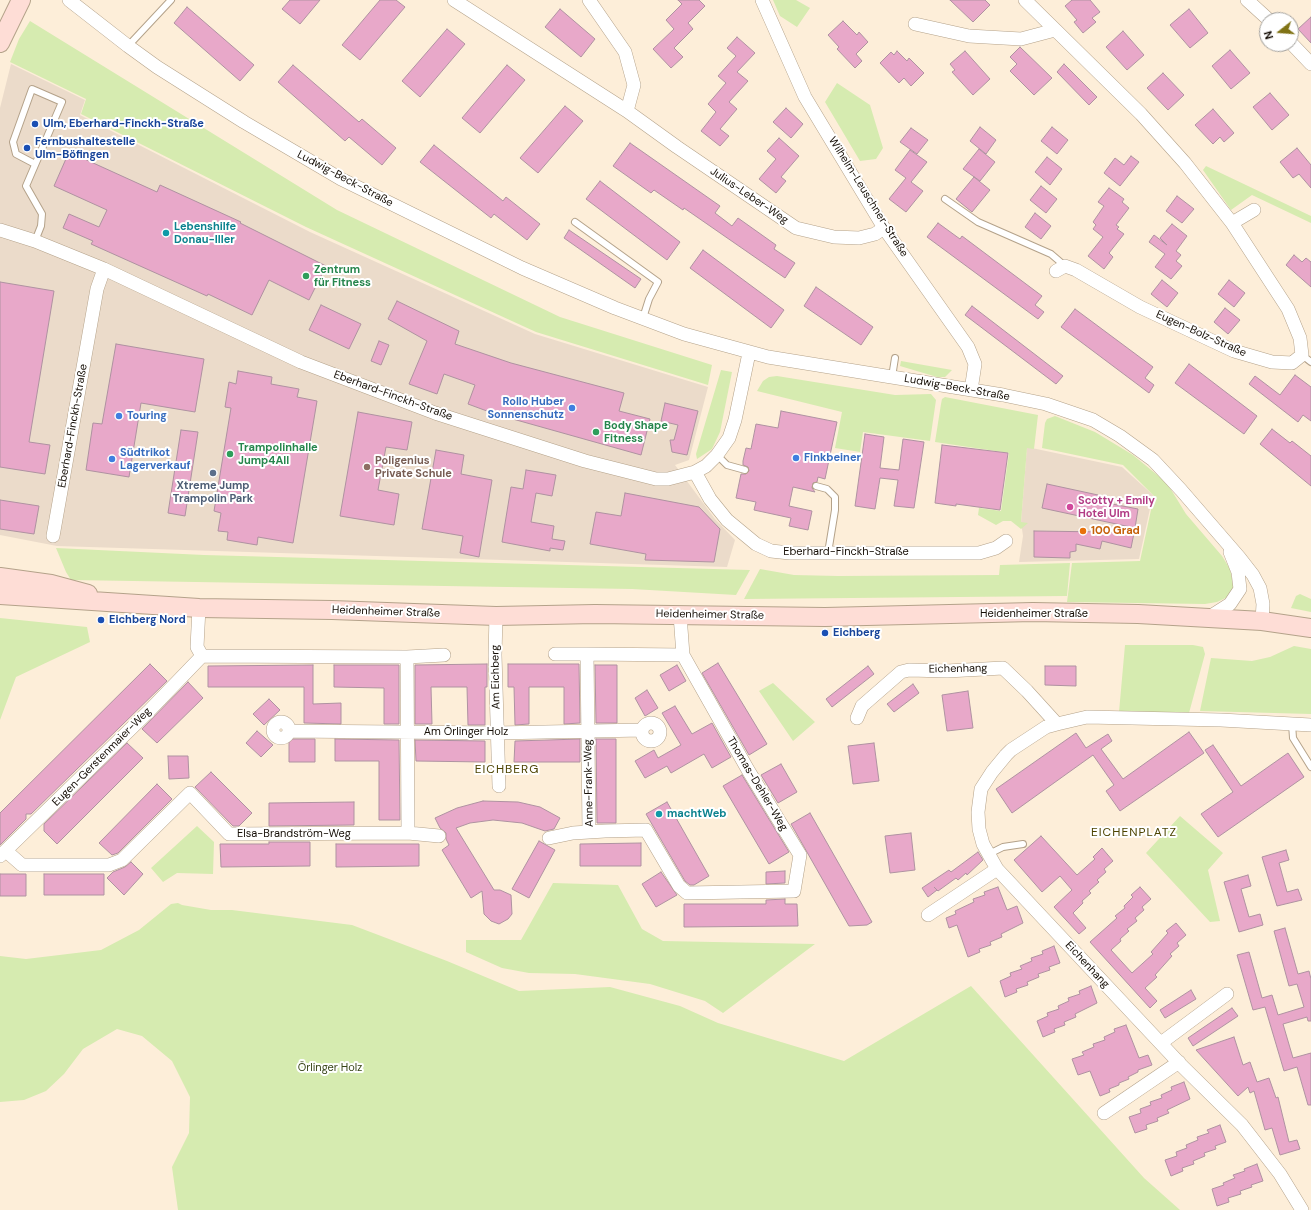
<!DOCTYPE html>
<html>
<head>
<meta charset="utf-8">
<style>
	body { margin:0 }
	#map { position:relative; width:1311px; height:1210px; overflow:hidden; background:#fdeed9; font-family:"DM Sans",sans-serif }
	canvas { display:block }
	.north { position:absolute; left:1259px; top:12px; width:40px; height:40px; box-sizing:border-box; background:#fff; border:1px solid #a19f9b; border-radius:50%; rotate:253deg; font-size:11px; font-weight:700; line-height:16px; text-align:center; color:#150e06 }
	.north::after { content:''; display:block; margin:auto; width:14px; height:18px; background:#807315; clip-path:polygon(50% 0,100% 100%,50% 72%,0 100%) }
</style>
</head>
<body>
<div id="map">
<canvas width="1311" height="1210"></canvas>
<div class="north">N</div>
</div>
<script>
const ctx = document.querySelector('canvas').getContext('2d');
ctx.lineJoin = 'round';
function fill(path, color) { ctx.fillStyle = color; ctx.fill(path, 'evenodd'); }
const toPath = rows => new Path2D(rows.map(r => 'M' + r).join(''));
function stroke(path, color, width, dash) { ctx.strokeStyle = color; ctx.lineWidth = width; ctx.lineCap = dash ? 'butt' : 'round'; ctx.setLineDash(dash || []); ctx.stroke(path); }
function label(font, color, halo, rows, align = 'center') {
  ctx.font = font + ' "DM Sans",sans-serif'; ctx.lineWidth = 4; ctx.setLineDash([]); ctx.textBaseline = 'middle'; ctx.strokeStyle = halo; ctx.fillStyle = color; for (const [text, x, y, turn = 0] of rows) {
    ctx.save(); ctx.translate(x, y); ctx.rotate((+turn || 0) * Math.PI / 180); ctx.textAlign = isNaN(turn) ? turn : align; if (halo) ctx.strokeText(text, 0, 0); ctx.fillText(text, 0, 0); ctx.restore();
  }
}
const commercial = toPath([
	[11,64,85,100,80,115,310,232,535,334,708,387,689,460,675,465,715,519,735,540,727,567,57,546,0,535,0,108],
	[1027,447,1122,467,1153,495,1139,559,1019,562,1023,536,1021,522]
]);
const green = toPath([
	[773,0,796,0,810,8,797,27,780,16],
	[30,21,337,210,560,317,712,365,708,385,536,332,306,227,81,114,86,99,10,62,19,39],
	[837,83,870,105,883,148,876,159,860,161,825,102],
	[1206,166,1311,216,1311,223,1252,195,1231,210,1203,170],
	[901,361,952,370,945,377,937,377,900,366],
	[721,370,732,372,720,432,712,449,697,459,696,454],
	[777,376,895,395,931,394,936,400,930,441,863,432,860,452,835,448,842,412,757,391,763,381,769,377],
	[945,397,1038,415,1034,449,1027,448,1021,522,1028,523,1021,529,1011,521,1003,521,996,525,978,515,979,508,1001,511,1009,453,935,442,941,404,942,399],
	[1055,416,1095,432,1133,455,1167,483,1186,514,1222,556,1230,569,1234,588,1230,596,1217,602,1205,604,1067,602,1072,563,1140,561,1154,496,1123,465,1042,448,1045,423,1047,419],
	[56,548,204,555,750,570,736,595,632,589,71,580,66,572],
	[1070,563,1067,596,744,599,760,569,794,575,838,576,999,575,1000,565],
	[1300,594,1311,599,1311,612,1291,608,1296,596],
	[0,618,87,627,90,642,16,677,0,720],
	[1125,645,1193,645,1203,647,1205,654,1189,713,1119,712],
	[1294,646,1311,649,1311,714,1200,711,1211,658,1252,661,1270,657],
	[773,683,815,722,793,741,759,691],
	[1180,816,1223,853,1208,870,1220,921,1210,922,1146,853],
	[197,826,214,842,213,874,177,873,163,882,151,868],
	[553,883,618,885,642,929,663,941,815,944,723,1013,705,1001,650,984,575,974,529,973,502,968,466,952,466,940,521,940],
	[178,903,182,905,211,910,232,910,352,925,447,961,519,991,610,987,680,1006,718,1023,844,1061,971,986,1144,1178,1180,1210,178,1210,172,1167,189,1133,190,1097,172,1061,142,1036,117,1029,83,1049,64,1074,46,1091,24,1100,0,1102,0,956,26,959,101,950,139,930,171,904]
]);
const building = toPath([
	[290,0,320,0,300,24,282,9,290,0],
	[380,0,396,0,405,7,360,60,342,45,380,0],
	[678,0,699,0,705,6,688,23,693,29,674,48,683,57,671,68,653,49,674,29,666,20,682,4,678,0],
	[950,0,985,0,990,5,973,22,950,0],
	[1072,0,1090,0,1100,12,1092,18,1096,22,1083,33,1074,22,1077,20,1065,6,1072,0],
	[187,7,254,65,240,81,174,23,187,7],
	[560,9,595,39,581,57,545,27,560,9],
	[1189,9,1208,33,1190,48,1170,25,1189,9],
	[1311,17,1311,43,1298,29,1311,17],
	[843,21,857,35,859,32,868,42,856,54,862,61,855,68,837,49,839,47,828,35,843,21],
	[447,29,465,44,420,97,402,81,447,29],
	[1123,31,1144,55,1127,70,1106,47,1123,31],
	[737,37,755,53,737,72,748,81,729,102,737,109,720,129,729,136,720,146,701,131,716,112,708,104,726,83,718,76,736,56,727,48,737,37],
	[1020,47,1052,78,1034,95,1010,71,1017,64,1010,57,1020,47],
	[1230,50,1250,73,1231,89,1212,66,1230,50],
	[897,51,907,61,909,58,924,73,911,86,904,78,899,83,880,63,891,52,894,55,897,51],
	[965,51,990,79,973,95,952,72,955,70,950,64,965,51],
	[1064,64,1097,97,1089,105,1057,72,1064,64],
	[293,65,359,122,362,119,396,148,382,165,349,137,345,141,278,82,293,65],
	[507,65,525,80,480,133,462,118,507,65],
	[1163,73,1184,95,1168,110,1147,88,1163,73],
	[1270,93,1289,115,1272,130,1253,107,1270,93],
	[565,106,583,121,538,173,520,158,565,106],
	[786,108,803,124,791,138,773,122,786,108],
	[1213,109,1234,133,1224,142,1220,137,1213,144,1195,125,1213,109],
	[980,127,996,140,986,154,970,141,980,127],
	[1052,127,1068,140,1057,154,1041,141,1052,127],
	[911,128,928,140,917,154,900,142,911,128],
	[779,138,799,156,781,177,786,181,776,193,759,179,776,159,767,151,779,138],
	[630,143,720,206,715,213,732,226,738,218,776,245,774,249,795,263,785,278,684,208,683,210,654,190,651,193,613,166,630,143],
	[434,145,503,201,506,197,540,224,527,240,494,214,491,218,420,162,434,145],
	[1297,148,1311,165,1311,188,1299,174,1293,178,1280,162,1297,148],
	[979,149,995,162,980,181,963,169,979,149],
	[910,150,927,162,911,182,923,191,906,212,889,199,906,178,895,170,910,150],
	[69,152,157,192,160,185,241,222,240,223,326,266,309,300,269,280,252,315,208,294,207,296,91,244,93,241,63,228,69,214,99,227,107,210,54,186,69,152],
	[1131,156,1139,162,1120,186,1104,173,1115,158,1124,165,1131,156],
	[1047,157,1062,169,1050,185,1035,172,1047,157],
	[974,177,990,190,972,212,956,199,974,177],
	[600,181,680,242,667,260,586,199,600,181],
	[1041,186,1057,199,1046,213,1030,200,1041,186],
	[1109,188,1124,199,1122,202,1129,208,1116,225,1119,227,1117,229,1124,234,1109,253,1113,257,1104,269,1088,256,1103,237,1093,229,1096,225,1093,222,1104,206,1098,202,1109,188],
	[1177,196,1194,209,1182,223,1166,211,1177,196],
	[1035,213,1051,226,1041,239,1025,227,1035,213],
	[938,223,960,239,962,236,1042,296,1035,305,1044,312,1038,319,927,237,938,223],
	[1172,224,1187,236,1176,251,1181,255,1176,261,1182,266,1171,279,1155,267,1165,254,1149,242,1154,235,1167,245,1160,238,1172,224],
	[569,230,641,279,635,288,564,238,569,230],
	[703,250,784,310,771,328,690,268,703,250],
	[1294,255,1302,262,1306,258,1311,262,1311,287,1286,265,1294,255],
	[1162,280,1178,293,1167,307,1151,294,1162,280],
	[1229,280,1245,293,1234,307,1218,294,1229,280],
	[0,282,54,291,29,442,50,445,45,474,0,467,0,282],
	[816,287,873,327,861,345,804,306,816,287],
	[397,301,459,331,455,344,511,363,624,393,619,411,650,419,641,455,495,414,468,404,475,385,444,374,437,394,409,384,427,341,388,319,397,301],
	[321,305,361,324,349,349,309,330,321,305],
	[972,306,1063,376,1056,384,965,315,972,306],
	[1225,308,1240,320,1228,334,1214,322,1225,308],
	[1075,309,1153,367,1145,378,1154,385,1149,393,1061,327,1075,309],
	[379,341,389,345,381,365,371,361,379,341],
	[116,344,204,359,195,412,141,403,129,477,86,470,93,423,102,424,116,344],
	[1189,364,1257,416,1244,434,1175,383,1189,364],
	[238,371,272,377,271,384,299,389,297,397,317,401,293,543,258,537,257,545,227,540,228,532,218,531,221,513,214,511,231,408,225,407,229,382,236,384,238,371],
	[1295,375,1311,387,1311,421,1303,415,1298,422,1249,384,1255,376,1280,395,1295,375],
	[665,403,698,411,687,455,672,452,670,440,674,440,678,425,661,421,665,403],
	[781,411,837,422,825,479,818,477,817,482,813,483,812,488,815,492,793,487,789,506,812,511,808,530,789,526,791,518,754,510,756,502,736,498,741,474,746,474,749,471,748,467,743,465,743,461,746,448,751,449,756,424,778,428,781,411],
	[358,412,412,422,407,450,386,447,378,490,399,494,394,525,340,516,358,412],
	[1272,429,1290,443,1292,441,1311,456,1311,486,1260,444,1272,429],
	[181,430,198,432,185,516,168,513,181,430],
	[865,434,884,437,880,468,899,470,903,439,924,442,914,508,894,506,898,480,880,478,875,509,855,506,865,434],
	[942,445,1008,453,1000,510,956,504,956,506,935,503,942,445],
	[436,450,464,455,461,474,492,480,479,557,460,553,463,536,422,529,436,450],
	[526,470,556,475,552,496,536,493,531,522,554,526,552,539,565,541,563,550,550,548,550,551,502,542,511,487,523,489,526,470],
	[1047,484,1098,495,1097,501,1138,509,1135,528,1042,508,1047,484],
	[625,493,699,507,720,529,714,562,645,560,646,554,590,544,596,512,621,516,625,493],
	[0,500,39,506,34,534,0,529,0,500],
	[1034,531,1104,532,1134,533,1131,548,1102,541,1100,549,1076,544,1076,551,1070,552,1070,558,1034,557,1034,531],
	[718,663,767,744,749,755,702,673,718,663],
	[150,664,167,681,31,814,26,814,26,819,0,845,0,813,150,664],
	[487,664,487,687,485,687,485,725,468,725,467,687,431,687,432,724,415,724,415,665,487,664],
	[508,664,579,664,580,723,564,724,564,687,529,687,529,724,515,725,514,687,508,687,508,664],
	[313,665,313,704,341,703,341,724,304,723,304,687,208,687,208,666,313,665],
	[334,665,399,665,399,724,384,724,384,688,334,687,334,665],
	[595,665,617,665,617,723,596,723,595,665],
	[677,665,686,681,669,691,660,675,677,665],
	[868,666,874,674,832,707,826,699,868,666],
	[1045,666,1076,666,1076,686,1045,685,1045,666],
	[188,682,203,698,157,743,142,729,188,682],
	[913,684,919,693,894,712,887,704,913,684],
	[647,690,658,708,645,716,635,698,647,690],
	[968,691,973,728,947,731,942,695,968,691],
	[269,699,280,710,264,725,253,714,269,699],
	[675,706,692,734,712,723,731,757,712,768,704,754,671,773,667,766,645,778,635,761,654,750,658,758,681,745,662,713,675,706],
	[257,731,273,745,261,757,246,743,257,731],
	[1189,732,1204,753,1120,811,1106,791,1114,785,1093,755,1012,813,996,789,1076,733,1086,748,1108,734,1112,741,1101,749,1123,779,1189,732],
	[289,739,315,739,315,762,289,762,289,739],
	[335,739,399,740,400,820,379,820,379,761,335,761,335,739],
	[580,739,580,762,514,762,515,741,580,739],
	[596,739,616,739,616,823,597,823,596,739],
	[415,740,485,741,485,762,416,761,415,740],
	[127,743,143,758,57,844,44,831,44,824,127,743],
	[874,743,879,781,853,784,848,746,874,743],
	[1213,745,1241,786,1288,753,1304,777,1218,837,1201,814,1233,792,1205,750,1213,745],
	[168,756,188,756,189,778,169,779,168,756],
	[781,764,797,792,778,803,761,775,781,764],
	[211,772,252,813,239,826,233,826,195,787,211,772],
	[742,775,789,852,769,864,723,786,742,775],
	[157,784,172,799,118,853,112,855,99,843,157,784],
	[483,801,518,802,540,807,560,818,554,829,545,831,522,823,493,820,470,823,456,828,494,890,500,890,511,895,512,914,508,919,499,924,491,921,484,914,482,891,471,898,456,873,442,850,449,845,446,839,446,833,440,828,435,818,457,808,483,801],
	[354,802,354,825,269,826,269,803,354,802],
	[667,802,709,876,694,885,690,885,685,881,646,814,667,802],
	[810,813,872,922,867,925,849,926,791,824,810,813],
	[911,833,915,870,890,873,885,836,911,833],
	[1041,836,1077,875,1095,859,1093,857,1102,848,1113,861,1104,869,1106,872,1097,880,1099,882,1089,891,1091,893,1082,901,1083,903,1073,913,1086,928,1079,934,1054,907,1072,890,1060,876,1042,892,1014,860,1041,836],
	[539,841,555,850,529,898,512,889,539,841],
	[269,842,310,842,310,866,221,867,220,844,269,844,269,842],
	[641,843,641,866,580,866,580,844,641,843],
	[336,844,419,844,419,866,336,867,336,844],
	[1286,850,1289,860,1279,863,1287,892,1298,889,1302,900,1277,906,1262,857,1286,850],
	[978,852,983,860,967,875,966,873,958,880,956,878,938,891,934,887,937,890,928,897,922,888,949,870,951,872,978,852],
	[131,862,143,874,124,895,107,878,113,872,125,867,131,862],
	[785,871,785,883,766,884,766,872,785,871],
	[661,872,677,895,656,907,642,884,661,872],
	[0,874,26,874,26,896,0,896,0,874],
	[44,874,104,874,104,895,44,895,44,874],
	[1248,875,1251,886,1241,889,1249,917,1260,914,1263,925,1239,932,1224,882,1248,875],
	[998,887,1007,910,1017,906,1023,923,1001,934,1002,937,990,942,991,945,979,949,980,952,968,957,957,925,949,928,946,918,956,914,955,911,974,902,973,899,985,895,984,892,998,887],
	[1140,887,1151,899,1142,907,1144,910,1135,918,1137,921,1127,929,1129,931,1120,939,1121,941,1111,950,1132,973,1153,954,1151,952,1168,933,1166,931,1176,923,1186,935,1177,943,1179,946,1170,954,1172,956,1155,975,1157,977,1145,988,1157,1001,1150,1008,1090,942,1117,918,1115,916,1125,908,1124,906,1133,897,1131,895,1140,887],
	[785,899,785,904,797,904,798,926,684,927,684,904,766,904,766,900,785,899],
	[1285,928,1298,974,1309,971,1311,979,1311,1021,1308,1021,1307,1017,1283,1024,1293,1058,1311,1053,1311,1105,1308,1105,1297,1067,1284,1071,1265,1007,1253,1010,1237,955,1249,952,1262,998,1272,995,1278,1015,1304,1007,1297,984,1289,986,1274,931,1285,928],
	[1054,946,1060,963,1049,967,1050,970,1038,974,1039,977,1027,982,1028,985,1016,989,1017,992,1005,997,1000,981,1011,976,1010,973,1022,969,1020,966,1032,961,1031,958,1043,954,1042,951,1054,946],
	[1091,986,1097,1003,1075,1014,1076,1017,1064,1022,1065,1025,1054,1029,1055,1032,1043,1037,1037,1021,1048,1016,1047,1013,1059,1009,1058,1006,1069,1001,1068,998,1080,994,1079,991,1091,986],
	[1191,990,1196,999,1165,1018,1160,1010,1191,990],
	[1232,1008,1238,1016,1193,1046,1188,1038,1232,1008],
	[1126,1025,1139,1058,1148,1055,1152,1065,1138,1070,1138,1072,1128,1077,1129,1079,1119,1083,1119,1085,1109,1089,1110,1092,1100,1096,1090,1071,1078,1075,1072,1059,1084,1055,1082,1052,1094,1047,1093,1044,1105,1040,1104,1037,1115,1032,1114,1029,1126,1025],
	[1234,1037,1243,1065,1250,1062,1257,1082,1269,1078,1276,1098,1278,1097,1289,1142,1297,1140,1300,1149,1280,1155,1272,1128,1265,1130,1254,1091,1250,1093,1248,1087,1238,1096,1196,1050,1234,1037],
	[1184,1082,1190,1099,1167,1110,1169,1113,1157,1118,1158,1121,1146,1125,1147,1129,1135,1133,1129,1117,1141,1113,1140,1109,1151,1105,1150,1102,1162,1098,1161,1095,1172,1090,1171,1087,1184,1082],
	[1220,1125,1226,1142,1215,1146,1216,1149,1204,1153,1205,1156,1193,1161,1194,1164,1182,1168,1183,1171,1171,1176,1165,1160,1177,1156,1176,1152,1187,1148,1186,1145,1198,1140,1197,1137,1209,1133,1207,1130,1220,1125],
	[1257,1164,1263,1181,1251,1185,1252,1187,1240,1191,1241,1194,1228,1198,1229,1202,1217,1206,1212,1189,1224,1185,1223,1183,1235,1178,1233,1175,1245,1171,1244,1169,1257,1164]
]);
const lane = toPath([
	[128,46,171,0],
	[35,164,16,154,13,142,32,89,62,102,26,186,42,214,41,226,35,241],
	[945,199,978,222,1051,254,1065,266],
	[575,222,658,282,649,299,643,318],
	[1302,355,1311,362],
	[892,377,895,358],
	[717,455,727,465,745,470],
	[816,486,827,489,835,497,835,510,828,553],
	[1292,724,1293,738,1311,767],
	[989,854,1003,847,1023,844]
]);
const street = toPath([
	[69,0,128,46,157,67,244,122,341,179,522,268,615,308,684,334,768,357,1003,395,1046,404,1093,420,1120,436,1153,460,1181,490,1239,557,1253,575,1260,588,1263,604,1262,621],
	[454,0,627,111,677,147,796,228,834,237,859,238,875,234,884,228],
	[589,0,625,52,634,85,627,111],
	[762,0,805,97,884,228,968,347,975,364,971,390],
	[1025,0,1141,114,1185,163,1232,223,1288,309,1300,338,1302,355,1292,363,1272,362,1234,351,1140,307,1076,270,1065,266,1056,271],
	[1247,0,1269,20],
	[915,24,969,36,1021,39,1055,30],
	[1291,43,1311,64],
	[1232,223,1254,210],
	[0,230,35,241,104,269,301,362,435,413,585,461,656,479,668,479,695,472,710,499,727,520,756,544,771,551,790,553,979,553,996,548,1006,541],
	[695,472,706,466,717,455,729,438,735,420,749,353],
	[53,536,97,289,104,269],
	[199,608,197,647,202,656],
	[496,616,495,655,499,786],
	[1208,618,1230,604,1240,589,1238,572,1230,552],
	[555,654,587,654],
	[407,657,408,833],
	[857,718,862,706,901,672,909,670,947,671,1003,668,1027,691,1057,724],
	'273 730a8 8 0 1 1 16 0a8 8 0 1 1-16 0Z',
	'642 732a9 9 0 1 1 18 0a9 9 0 1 1-18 0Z',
	[290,731,497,733,642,730],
	[589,832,587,654,683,655],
	[549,838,573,833,605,831,646,830,679,886,687,893,794,891,800,855,748,770,683,655,680,615],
	[6,851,22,865,109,865,122,860,190,793,229,834,408,833,439,836],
	[0,856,148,712,202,656,407,657,444,655],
	[928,915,997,869],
	[1161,1043,1227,994],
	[1104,1113,1179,1062],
	[1302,1210,1280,1174,1242,1125,1182,1066,997,869,983,844,979,829,978,812,981,789,992,772,1006,755,1011,750,1046,727,1057,724,1087,717,1221,720,1311,725]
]);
const secondary = toPath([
	[0,43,21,0],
	[0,577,51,584,88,594],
	[0,595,199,608,332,610,496,616,595,614,825,617,1033,612,1138,614,1262,621,1311,628]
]);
const markers = [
	[35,124,4,"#1a4fb4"],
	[27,148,4,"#1a4fb4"],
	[166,233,4,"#0f9aa8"],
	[306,276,4,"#2e9e5b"],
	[572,408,4,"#3f7fe0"],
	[119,416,4,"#3f7fe0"],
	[596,432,4,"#2e9e5b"],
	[230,454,4,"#2e9e5b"],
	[796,458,4,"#3f7fe0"],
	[112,459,4,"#3f7fe0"],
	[367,467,4,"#8d6e63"],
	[213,473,4,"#5c6f8a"],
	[1070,507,4,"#d1479c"],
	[1083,531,4,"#e8710a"],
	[101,620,4,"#1a4fb4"],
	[825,633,4,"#1a4fb4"],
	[659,814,4,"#0f9aa8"]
];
const transitNames = [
	["Ulm, Eberhard-Finckh-Straße",43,124],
	["Fernbushaltestelle",35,142],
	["Ulm-Böfingen",35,155],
	["Eichberg Nord",109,620],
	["Eichberg",833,633]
];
const streetNames = [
	["Ludwig-Beck-Straße",345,179,28],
	["Julius-Leber-Weg",749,196,34],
	["Wilhelm-Leuschner-Straße",868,197,58],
	["Eugen-Bolz-Straße",1201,334,24],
	["Ludwig-Beck-Straße",957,388,10],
	["Eberhard-Finckh-Straße",393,396,20],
	["Eberhard-Finckh-Straße",73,426,-80],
	["Eberhard-Finckh-Straße",846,552],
	["Heidenheimer Straße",386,612,2],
	["Heidenheimer Straße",1034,614],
	["Heidenheimer Straße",710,615,1],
	["Eichenhang",958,669,-1],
	["Am Eichberg",496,677,-91],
	["Am Örlinger Holz",466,732],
	["Eugen-Gerstenmaier-Weg",102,757,-45],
	["Anne-Frank-Weg",589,783,-91],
	["Thomas-Dehler-Weg",757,784,59],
	["Elsa-Brandström-Weg",294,834],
	["Eichenhang",1087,965,47]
];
const cultureNames = [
	["Lebenshilfe",174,227],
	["Donau-Iller",174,240],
	["machtWeb",667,814]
];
const leisureNames = [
	["Zentrum",314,270],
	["für Fitness",314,283],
	["Body Shape",604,426],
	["Fitness",604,439],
	["Trampolinhalle",238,448],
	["Jump4All",238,461]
];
const shopNames = [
	["Rollo Huber",564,402,"right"],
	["Sonnenschutz",564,415,"right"],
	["Touring",127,416],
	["Südtrikot",120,453],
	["Lagerverkauf",120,466],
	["Finkbeiner",804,458]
];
const educationNames = [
	["Poligenius",375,461],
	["Private Schule",375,474]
];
const serviceNames = [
	["Xtreme Jump",213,486],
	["Trampolin Park",213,499]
];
const hotelNames = [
	["Scotty + Emily",1078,501],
	["Hotel Ulm",1078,514]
];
const foodNames = [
	["100 Grad",1091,531]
];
const parkNames = [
	["Örlinger Holz",330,1068]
];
const neighbourhoodNames = [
	["EICHBERG",507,770],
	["EICHENPLATZ",1134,833]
];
fill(commercial, '#ebdbca');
fill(green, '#d6ebb0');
fill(building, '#e8a8c9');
stroke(building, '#af92a1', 1);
stroke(lane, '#b4a28a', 8);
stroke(street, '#b4a28a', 14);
stroke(secondary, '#b4a28a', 20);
stroke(lane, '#fff', 6);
stroke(street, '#fff', 13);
stroke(secondary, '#feddd6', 18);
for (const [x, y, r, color] of markers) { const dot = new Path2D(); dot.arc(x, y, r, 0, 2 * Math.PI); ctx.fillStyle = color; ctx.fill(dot); stroke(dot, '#fff', 1.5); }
label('bold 11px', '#164399', '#fff', transitNames, 'left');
label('11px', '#150e06', '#fff', streetNames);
label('bold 11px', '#0d838f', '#fff', cultureNames, 'left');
label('bold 11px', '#27864d', '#fff', leisureNames, 'left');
label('bold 11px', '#366cbe', '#fff', shopNames, 'left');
label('bold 11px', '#785e54', '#fff', educationNames, 'left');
label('bold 11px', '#4e5e75', '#fff', serviceNames);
label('bold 11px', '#b23c85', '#fff', hotelNames, 'left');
label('bold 11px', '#c56008', '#fff', foodNames, 'left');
label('11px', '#354215', '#fff', parkNames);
ctx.letterSpacing = '1px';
label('12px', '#4c4300', '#fff', neighbourhoodNames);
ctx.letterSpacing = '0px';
</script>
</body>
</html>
